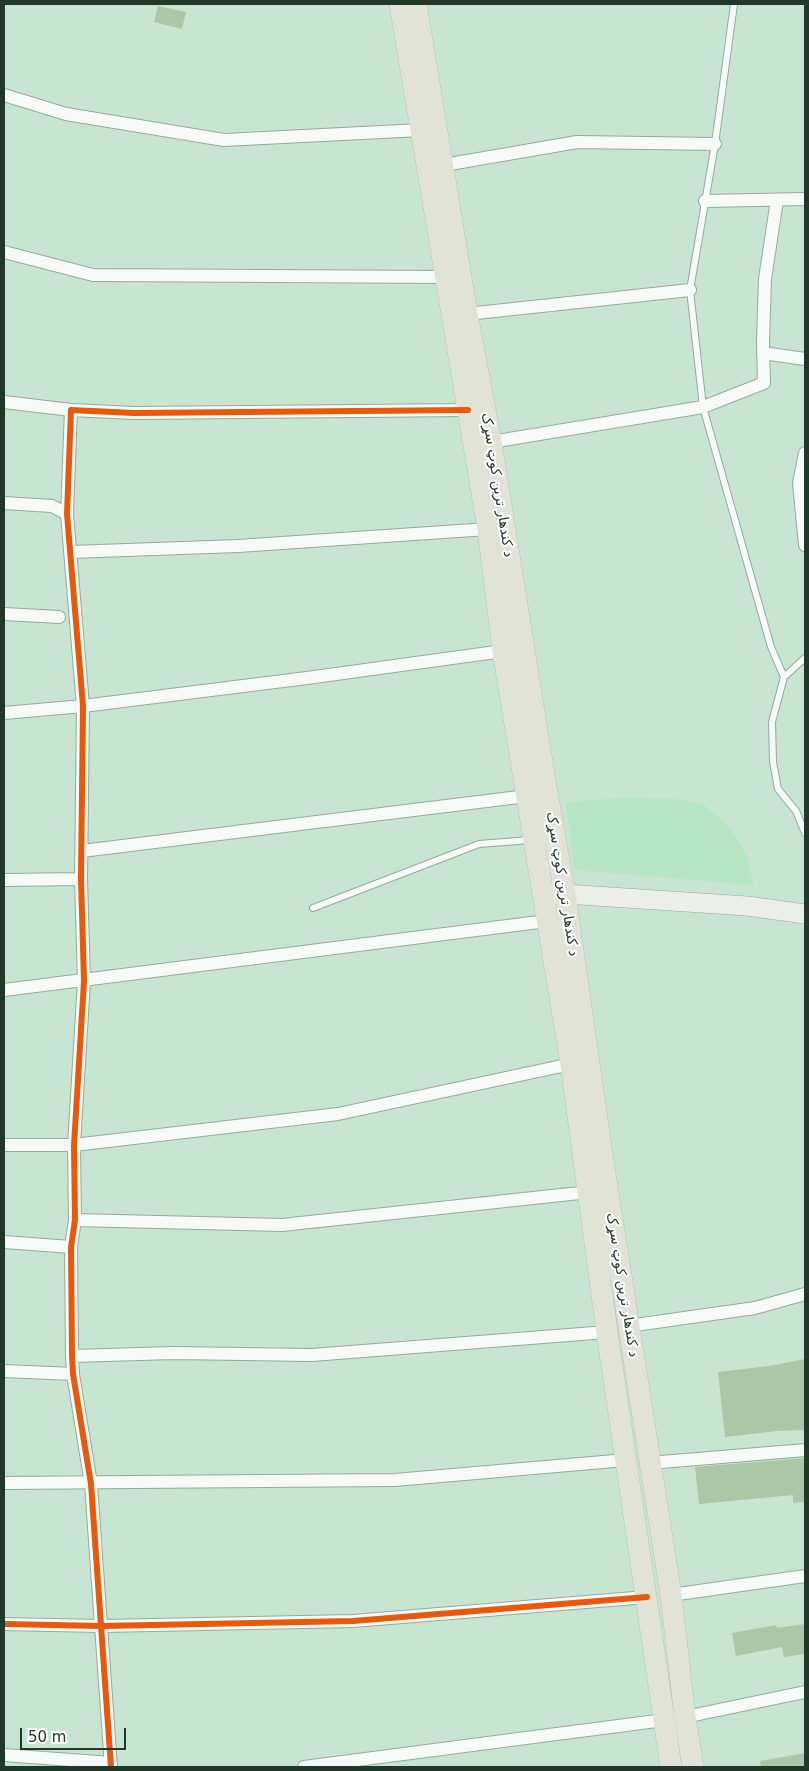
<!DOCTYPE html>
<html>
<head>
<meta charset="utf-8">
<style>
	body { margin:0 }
	#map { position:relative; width:809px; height:1771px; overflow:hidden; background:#c8e5d1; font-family:"DejaVu Sans",sans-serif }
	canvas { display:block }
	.frame { position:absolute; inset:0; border:5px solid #213728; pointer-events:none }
	.scale { position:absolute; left:20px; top:1728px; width:106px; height:22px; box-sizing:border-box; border:2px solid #213728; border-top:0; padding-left:6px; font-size:15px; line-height:18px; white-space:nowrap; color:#213728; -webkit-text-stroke:4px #fff; paint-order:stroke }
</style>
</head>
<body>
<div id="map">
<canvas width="809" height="1771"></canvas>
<div class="frame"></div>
<div class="scale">50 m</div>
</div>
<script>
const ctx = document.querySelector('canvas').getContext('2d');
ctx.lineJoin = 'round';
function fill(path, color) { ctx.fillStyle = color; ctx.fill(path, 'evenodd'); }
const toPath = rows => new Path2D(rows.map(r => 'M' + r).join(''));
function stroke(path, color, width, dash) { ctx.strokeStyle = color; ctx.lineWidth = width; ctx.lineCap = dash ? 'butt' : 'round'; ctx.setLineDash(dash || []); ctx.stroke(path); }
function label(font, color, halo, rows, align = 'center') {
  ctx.font = font + ' "DejaVu Sans","Noto Sans Arabic",sans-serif'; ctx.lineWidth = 4; ctx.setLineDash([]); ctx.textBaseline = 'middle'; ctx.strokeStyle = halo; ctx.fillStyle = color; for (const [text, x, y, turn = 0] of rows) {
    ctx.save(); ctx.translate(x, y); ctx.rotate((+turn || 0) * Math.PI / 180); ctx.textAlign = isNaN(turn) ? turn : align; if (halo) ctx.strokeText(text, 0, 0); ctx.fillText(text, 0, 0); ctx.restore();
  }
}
const built = toPath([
	[622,798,675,799,703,804,728,825,747,856,753,885,574,870,566,802]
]);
const building = toPath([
	[158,6,186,12,182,29,154,22],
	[805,1359,805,1430,777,1431,725,1437,718,1372,769,1366],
	[805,1458,805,1502,793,1503,793,1495,699,1504,695,1467],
	[805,1624,805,1654,784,1657,782,1647,736,1656,732,1633,776,1625,777,1628],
	[805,1753,805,1767,761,1767,760,1761]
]);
const lane = toPath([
	[734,4,715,144,690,290,703,407,771,647,784,677],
	[805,658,784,677,772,722,773,762,778,789,796,811,805,833],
	[313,908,479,844,530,840]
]);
const street = toPath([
	[4,95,66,114,224,140,421,130],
	[444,165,577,142,715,144],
	[705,201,805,199],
	[4,252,93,275,446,277],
	[467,314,690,290],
	[763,353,805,359],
	[4,402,71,410],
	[491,442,703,407,764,383,763,342,765,279,777,200],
	[805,453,799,483,805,545],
	[4,503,52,506,67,514],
	[71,552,238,546,488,529],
	[4,614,59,617],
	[4,713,83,706,307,678,503,651],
	[82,851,527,796],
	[4,880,81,879],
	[4,990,547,921],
	[4,1145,74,1145,338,1114,571,1064],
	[75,1220,282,1225,589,1192],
	[4,1242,71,1247],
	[628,1326,755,1308,805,1294],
	[72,1356,173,1353,312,1355,607,1332],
	[4,1371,73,1374],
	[649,1463,805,1450],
	[4,1483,395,1480,626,1460],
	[671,1595,805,1576],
	[4,1624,102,1626,353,1621,647,1597],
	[685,1717,805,1692],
	[4,1755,111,1763],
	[111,1767,91,1484,73,1374,72,1356,71,1247,75,1220,74,1145,84,981,81,879,83,706,67,514,71,410,134,413,468,410],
	[304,1767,664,1720]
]);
const secondary = toPath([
	[550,895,565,894,747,906,805,914]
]);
const primary = toPath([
	[400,4,488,529,503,651,571,1064,607,1332,671,1767],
	[416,4,467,314,491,442,545,781,565,894,603,1161,671,1595,685,1717,693,1767]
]);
const cycleway = toPath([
	[4,1624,102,1626,353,1621,647,1597],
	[111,1767,91,1484,73,1374,72,1356,71,1247,75,1220,74,1145,84,981,81,879,83,706,67,514,71,410,134,413,468,410]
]);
const streetNames = [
	["د کندهار ترين کوټ سړک",497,485,81],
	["د کندهار ترين کوټ سړک",562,884,81],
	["د کندهار ترين کوټ سړک",622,1285,81]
];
fill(built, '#b6e6c6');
fill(building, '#acc7a8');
stroke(lane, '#94aa9b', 8);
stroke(street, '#94aa9b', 14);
stroke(secondary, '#94aa9b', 20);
stroke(primary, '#b3c2b8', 22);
stroke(lane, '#f7fbf8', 6);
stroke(street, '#f7fbf8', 12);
stroke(secondary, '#ecefe7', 19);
stroke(primary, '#e1e3d6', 21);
stroke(cycleway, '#e8590c', 6);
label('14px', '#213728', '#fff', streetNames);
</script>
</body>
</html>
